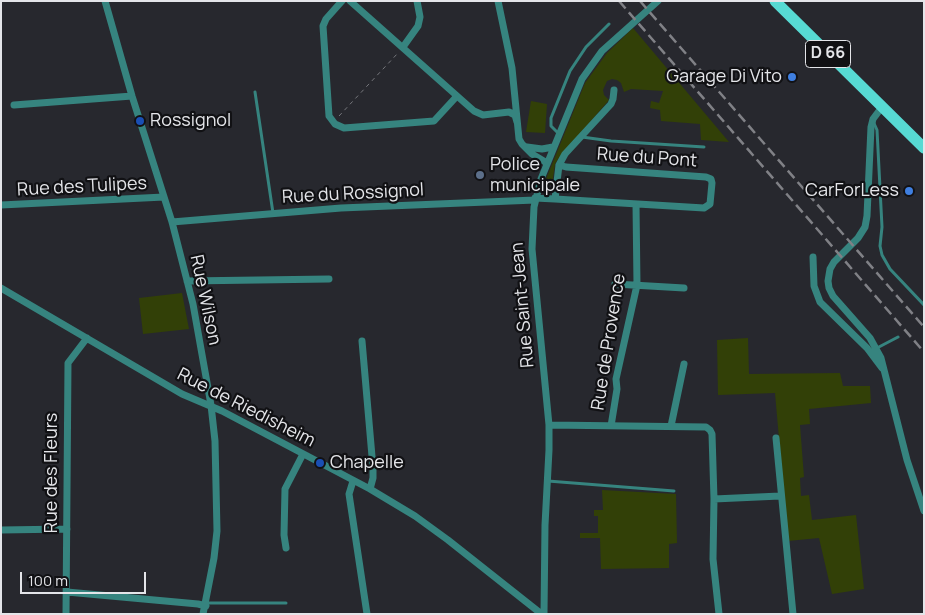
<!DOCTYPE html>
<html>
<head>
<meta charset="utf-8">
<style>
	body { margin:0 }
	#map { position:relative; width:925px; height:615px; overflow:hidden; background:#27282e; font-family:Manrope,sans-serif }
	canvas { display:block }
	.frame { position:absolute; inset:0; border:2px solid #e4e5e9; pointer-events:none }
	.scale { position:absolute; left:20px; top:572px; width:126px; height:22px; box-sizing:border-box; border:2px solid #e4e5e9; border-top:0; padding-left:6px; font-size:15px; line-height:18px; white-space:nowrap; color:#e4e5e9; -webkit-text-stroke:4px #111114; paint-order:stroke }
</style>
</head>
<body>
<div id="map">
<canvas width="925" height="615"></canvas>
<div class="frame"></div>
<div class="scale">100 m</div>
</div>
<script>
const ctx = document.querySelector('canvas').getContext('2d');
ctx.lineJoin = 'round';
function fill(path, color) { ctx.fillStyle = color; ctx.fill(path, 'evenodd'); }
const toPath = rows => new Path2D(rows.map(r => 'M' + r).join(''));
function stroke(path, color, width, dash) { ctx.strokeStyle = color; ctx.lineWidth = width; ctx.lineCap = dash ? 'butt' : 'round'; ctx.setLineDash(dash || []); ctx.stroke(path); }
function label(font, color, halo, rows, align = 'center') {
  ctx.font = font + ' Manrope,sans-serif'; ctx.lineWidth = 4.5; ctx.setLineDash([]); ctx.textBaseline = 'middle'; ctx.strokeStyle = halo; ctx.fillStyle = color; for (const [text, x, y, turn = 0] of rows) {
    ctx.save(); ctx.translate(x, y); ctx.rotate((+turn || 0) * Math.PI / 180); ctx.textAlign = isNaN(turn) ? turn : align; if (halo) ctx.strokeText(text, 0, 0); ctx.fillText(text, 0, 0); ctx.restore();
  }
}
const green = toPath([
	[633,28,729,142,701,140,700,124,661,121,660,110,650,108,651,101,659,103,663,91,631,89,624,92,621,83,617,80,612,79,607,81,603,90,604,95,609,100,558,159,555,164,552,185,548,184,547,189,551,190,550,193,546,194,543,190,544,184,585,83,607,53],
	[531,101,547,104,545,133,526,132],
	[182,293,189,329,143,334,139,298],
	[748,338,749,374,840,373,843,386,870,386,871,403,809,409,810,424,800,425,804,477,800,478,801,496,809,495,812,520,856,515,864,589,832,594,819,538,788,541,775,393,718,395,717,340],
	[602,490,676,494,677,543,669,544,669,568,601,569,600,538,580,538,580,533,598,533,598,516,594,516,594,510,603,510]
]);
const path = toPath([
	[339,116,398,53]
]);
const lane = toPath([
	[255,92,273,213],
	[873,121,877,130,882,227,880,246,882,255,890,269,924,305],
	[559,134,551,126,551,118,570,71,586,47,609,24],
	[582,137,611,141,704,147],
	[877,348,898,337],
	[548,481,674,491],
	[207,603,286,603]
]);
const street = toPath([
	[105,1,132,96,172,222,193,304,211,405,215,441,217,531,214,558,203,614],
	[342,1,326,19,323,26,329,116,335,124,344,128,434,121,457,96],
	[350,1,474,111,483,115,509,112,515,115,517,122],
	[498,1,512,68,519,139,522,144,532,154,547,163],
	[403,47,418,26,420,17,417,1],
	[14,105,132,96],
	[882,107,873,119,871,127,867,216,865,227,858,238,834,262,830,269,828,281,829,288,833,296,870,338,881,358,907,460,924,511],
	[527,147,542,149,553,147],
	[559,165,565,154,611,104,613,99,614,90],
	[535,198,555,199,704,208,710,204,712,183,711,179,706,177,566,167,559,165,555,199],
	[1,205,164,197],
	[172,222,341,208,535,200],
	[813,257,814,286,820,302,867,348,882,368],
	[187,281,329,279],
	[615,284,684,288],
	[1,288,182,394,222,411,370,489,415,516,448,540,539,612,544,613],
	[362,341,373,468,373,478,370,489],
	[549,425,706,427,710,430,712,434,714,499,713,559,719,614],
	[611,426,617,389,616,379,637,285,636,204],
	[671,426,684,364],
	[776,438,793,614],
	[353,481,349,494,367,614],
	[714,499,780,496],
	[1,530,67,529],
	[286,548,284,535,285,489,303,454],
	[67,592,198,604,206,606],
	[66,614,68,363,87,338],
	[544,614,545,525,549,450,549,425,532,249,534,207,541,179,582,79,602,51,658,1]
]);
const primary = toPath([
	[775,1,924,148]
]);
const rail = toPath([
	[619,1,924,352],
	[640,1,924,327]
]);
const markers = [
	[792,77,5,"#3f7fe0"],
	[140,121,5,"#1a4fb4"],
	[480,175,5,"#5c6f8a"],
	[909,191,5,"#3f7fe0"],
	[320,463,5,"#1a4fb4"]
];
const shields = [
	[828,54,45]
];
const shieldNames = [
	["D 66",828,54]
];
const poiNames = [
	["Garage Di Vito",782,77,"right"],
	["Rossignol",150,121],
	["Police",490,165],
	["municipale",490,186],
	["CarForLess",899,191,"right"],
	["Chapelle",330,463]
];
const streetNames = [
	["Rue du Pont",647,158,4],
	["Rue des Tulipes",82,187,-3],
	["Rue du Rossignol",353,194,-3],
	["Rue Wilson",205,300,78],
	["Rue Saint-Jean",523,305,-95],
	["Rue de Provence",609,342,-81],
	["Rue de Riedisheim",246,408,27],
	["Rue des Fleurs",52,473,-90]
];
fill(green, '#324007');
stroke(path, '#77787d', 1, [4, 4]);
stroke(lane, '#36847f', 3);
stroke(street, '#36847f', 7);
stroke(primary, '#57dad3', 11);
stroke(rail, '#808186', 2.5, [10, 5]);
for (const [x, y, r, color] of markers) { const dot = new Path2D(); dot.arc(x, y, r, 0, 2 * Math.PI); ctx.fillStyle = color; ctx.fill(dot); stroke(dot, '#111114', 2); }
for (const [x, y, w] of shields) { const box = new Path2D(); box.roundRect(x - w / 2, y - 13.5, w, 27, 4); ctx.fillStyle = '#111114'; ctx.fill(box); stroke(box, '#e4e5e9', 1); }
label('bold 16px', '#e4e5e9', null, shieldNames);
label('18px', '#e4e5e9', '#111114', poiNames, 'left');
label('18px', '#e4e5e9', '#111114', streetNames);
</script>
</body>
</html>
